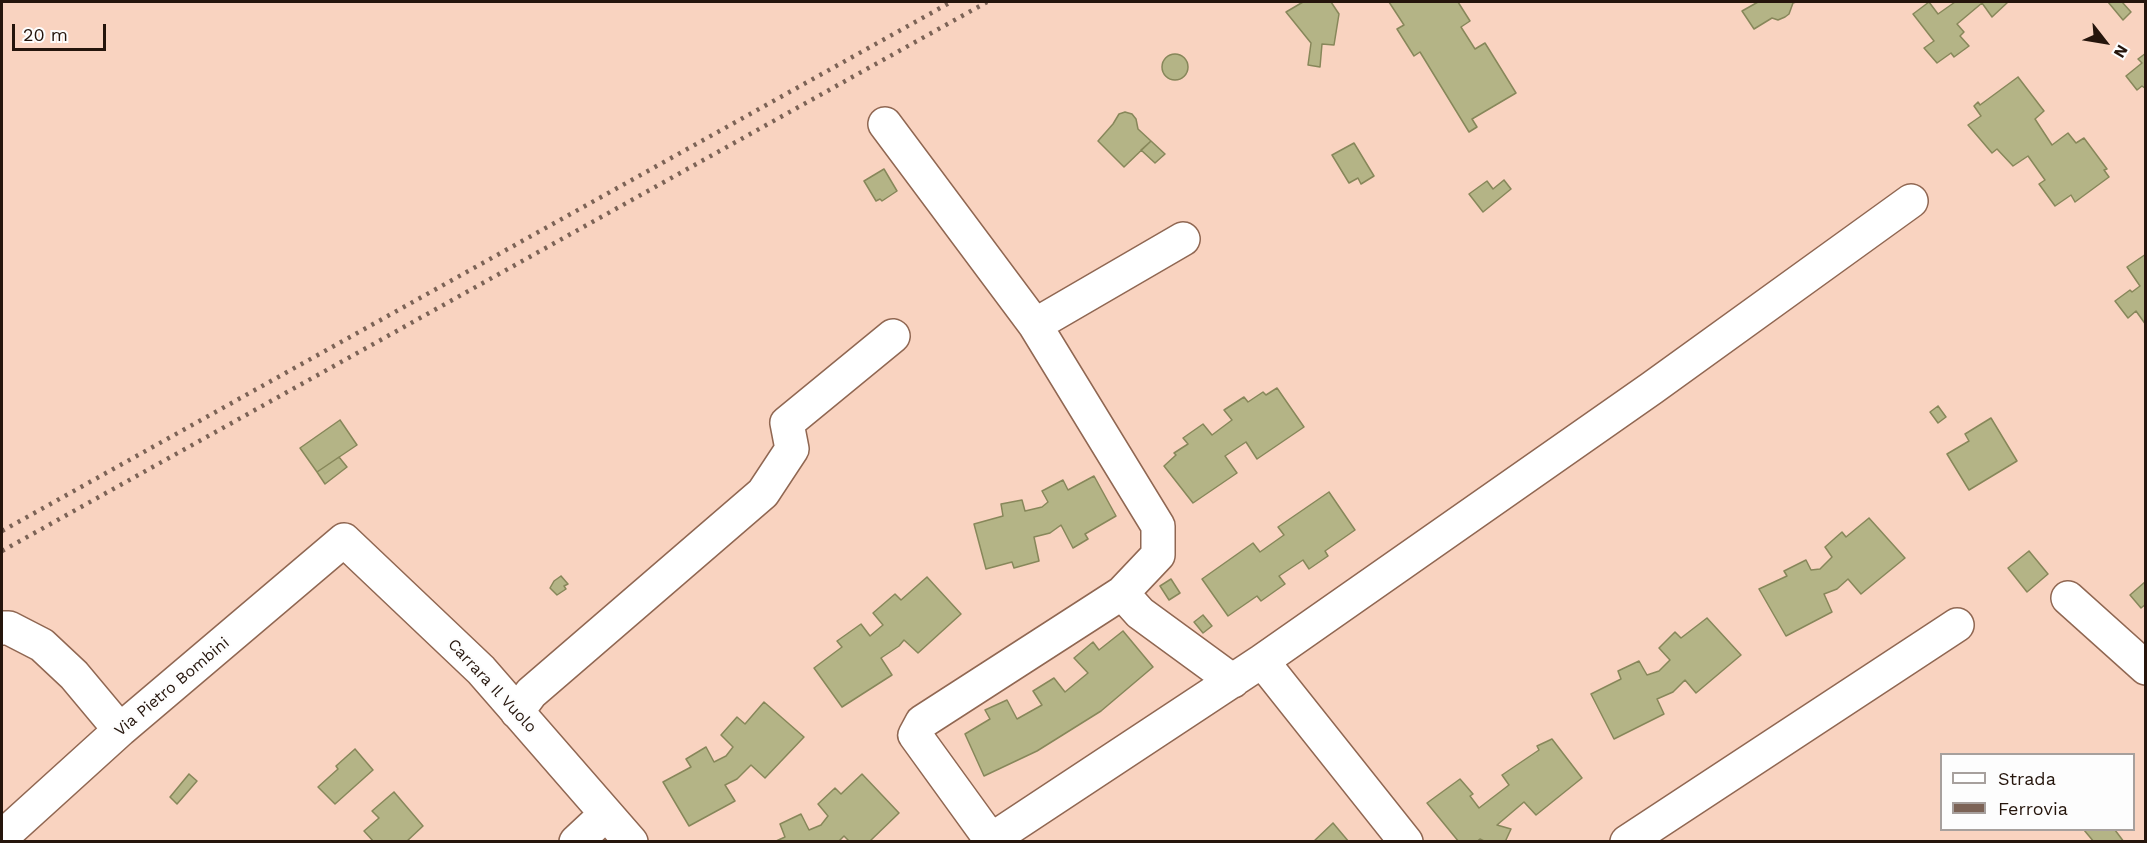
<!DOCTYPE html>
<html>
<head>
<meta charset="utf-8">
<style>
	body { margin:0 }
	#map { position:relative; width:2147px; height:843px; overflow:hidden; background:#f9d3c0; font-family:"Work Sans",sans-serif }
	canvas { display:block }
	.frame { position:absolute; inset:0; border:3px solid #25150c; pointer-events:none }
	.legend { position:absolute; left:1940px; top:753px; width:195px; height:78px; box-sizing:border-box; background:#fdfdfd; border:2px solid #a7a09d; margin:0; padding:8px 10px; list-style:none; font-size:18px; color:#25150c }
	.legend li { display:flex; align-items:center; gap:12px; height:30px }
	.legend b { width:30px; border:2px solid #a7a09d }
	.north { position:absolute; left:2075px; top:12px; width:60px; height:60px; -webkit-text-stroke:4px #fdfdfd; paint-order:stroke; rotate:121deg; font-size:16px; font-weight:700; line-height:24px; text-align:center; color:#25150c }
	.north::after { content:''; display:block; margin:auto; width:21px; height:27px; background:#25150c; clip-path:polygon(50% 0,100% 100%,50% 72%,0 100%) }
	.scale { position:absolute; left:12px; top:24px; width:94px; height:27px; box-sizing:border-box; border:3px solid #25150c; border-top:0; padding-left:8px; font-size:18px; line-height:21px; white-space:nowrap; color:#25150c; -webkit-text-stroke:4px #fdfdfd; paint-order:stroke }
</style>
</head>
<body>
<div id="map">
<canvas width="2147" height="843"></canvas>
<div class="frame"></div>
<ul class="legend">
<li><b style="height:8px;background:#fff"></b>Strada</li>
<li><b style="height:8px;background:#7c6356"></b>Ferrovia</li>
</ul>
<div class="north">N</div>
<div class="scale">20 m</div>
</div>
<script>
const ctx = document.querySelector('canvas').getContext('2d');
ctx.lineJoin = 'round';
function fill(path, color) { ctx.fillStyle = color; ctx.fill(path, 'evenodd'); }
const toPath = rows => new Path2D(rows.map(r => 'M' + r).join(''));
function stroke(path, color, width, dash) { ctx.strokeStyle = color; ctx.lineWidth = width; ctx.lineCap = dash ? 'butt' : 'round'; ctx.setLineDash(dash || []); ctx.stroke(path); }
function label(font, color, halo, rows, align = 'center') {
  ctx.font = font + ' "Work Sans",sans-serif'; ctx.lineWidth = 4.5; ctx.setLineDash([]); ctx.textBaseline = 'middle'; ctx.strokeStyle = halo; ctx.fillStyle = color; for (const [text, x, y, turn = 0] of rows) {
    ctx.save(); ctx.translate(x, y); ctx.rotate((+turn || 0) * Math.PI / 180); ctx.textAlign = isNaN(turn) ? turn : align; if (halo) ctx.strokeText(text, 0, 0); ctx.fillText(text, 0, 0); ctx.restore();
  }
}
const building = toPath([
	[1303,2,1331,2,1339,14,1334,45,1322,44,1320,67,1308,65,1311,43,1286,12,1303,2],
	[1389,2,1458,2,1470,21,1461,27,1475,49,1485,43,1516,93,1472,119,1477,127,1469,132,1420,52,1414,56,1397,29,1404,25,1389,2],
	[1758,2,1796,2,1793,3,1789,14,1785,17,1778,20,1772,18,1754,29,1742,11,1758,2],
	[1929,2,1938,14,1955,2,2008,2,1992,17,1982,3,1957,24,1964,32,1960,36,1969,46,1954,57,1951,53,1937,63,1924,48,1934,41,1913,14,1929,2],
	[2108,2,2122,2,2131,12,2123,20,2108,2],
	[2146,53,2146,89,2142,86,2137,90,2126,76,2142,63,2138,59,2146,53],
	'1162 67a13 13 0 1 1 26 0a13 13 0 1 1-26 0Z',
	[2018,77,2044,111,2035,119,2052,145,2068,133,2076,143,2084,138,2107,169,2104,170,2109,177,2075,202,2071,195,2055,206,2039,184,2045,180,2028,156,2013,166,1997,149,1992,153,1968,125,1981,116,1974,106,1978,102,1980,105,2018,77],
	[1125,112,1132,114,1136,119,1138,129,1151,141,1124,167,1098,141,1113,124,1119,114,1125,112],
	[1151,141,1165,154,1155,163,1141,150,1151,141],
	[1354,143,1374,176,1361,184,1358,178,1349,183,1332,155,1354,143],
	[884,169,897,191,882,201,880,199,876,201,864,181,884,169],
	[1504,180,1511,189,1483,212,1469,194,1487,181,1493,189,1504,180],
	[2146,254,2146,325,2136,311,2128,318,2115,301,2130,290,2132,292,2140,286,2127,267,2146,254],
	[1277,388,1304,427,1257,459,1246,442,1225,456,1237,473,1193,503,1164,466,1176,455,1174,453,1188,444,1183,438,1203,424,1212,435,1232,420,1224,410,1244,397,1248,402,1263,392,1266,395,1277,388],
	[1938,406,1946,417,1938,423,1930,412,1938,406],
	[1991,418,2017,461,1969,490,1947,454,1969,441,1965,434,1991,418],
	[340,420,357,445,317,472,300,448,340,420],
	[339,457,347,467,325,484,317,472,339,457],
	[1094,476,1116,516,1085,534,1088,539,1073,548,1061,525,1050,533,1034,537,1039,561,1014,568,1012,562,986,569,974,524,1003,516,1001,504,1022,500,1025,511,1042,507,1048,502,1042,491,1063,480,1068,490,1094,476],
	[1329,492,1355,530,1325,551,1328,556,1309,569,1303,560,1279,576,1285,584,1261,601,1257,596,1228,616,1202,579,1253,543,1260,552,1284,535,1278,527,1329,492],
	[1869,518,1905,558,1861,594,1848,579,1837,589,1824,594,1832,612,1786,636,1759,589,1787,576,1784,571,1806,560,1811,570,1820,569,1832,557,1825,547,1842,532,1846,537,1869,518],
	[2029,551,2048,574,2027,592,2008,568,2029,551],
	[561,576,568,584,564,586,566,589,557,595,550,588,554,581,561,576],
	[927,577,961,614,918,653,904,640,899,646,881,658,892,675,842,707,814,668,842,647,837,641,861,624,870,636,883,625,873,613,895,594,901,600,927,577],
	[1171,579,1180,593,1169,600,1160,586,1171,579],
	[2146,581,2146,604,2141,608,2130,595,2146,581],
	[1203,615,1212,626,1203,633,1194,622,1203,615],
	[1707,618,1741,655,1696,693,1685,680,1673,692,1657,699,1664,714,1614,739,1591,694,1621,679,1618,671,1639,661,1647,675,1659,671,1670,660,1659,648,1675,632,1681,638,1707,618],
	[1123,631,1153,667,1101,711,1037,751,984,776,965,734,990,719,985,710,1007,700,1017,719,1042,705,1033,691,1054,678,1065,692,1088,673,1074,658,1093,642,1099,650,1123,631],
	[764,702,804,737,765,778,751,765,737,779,725,785,735,801,689,826,663,782,691,767,686,759,706,747,714,762,726,756,733,747,721,735,737,717,745,724,764,702],
	[1552,739,1582,778,1536,815,1524,802,1497,825,1511,829,1505,842,1486,842,1480,839,1476,842,1459,842,1427,803,1460,779,1473,794,1470,796,1479,808,1509,785,1502,775,1539,750,1537,746,1552,739],
	[355,749,373,770,335,804,318,787,338,769,336,766,355,749],
	[189,774,197,781,177,804,170,797,189,774],
	[862,774,899,813,869,842,850,842,844,836,838,842,774,842,785,837,780,824,801,814,809,830,821,825,828,816,818,804,835,788,841,794,862,774],
	[394,792,423,826,406,842,374,842,364,831,379,818,372,811,394,792],
	[1333,823,1349,842,1313,842,1333,823],
	[2084,830,2115,830,2124,842,2094,842,2084,830]
]);
const minor = toPath([
	[885,124,1035,325,1158,526,1158,555,1122,593,922,722,915,735,991,840],
	[1035,325,1183,239],
	[1122,593,1140,613,1233,681],
	[2068,598,2146,668],
	[2,628,9,628,42,645,74,675,120,730],
	[1262,661,1406,842],
	[517,712,531,693,763,493,792,449,787,423,893,336],
	[2,837,120,730,344,540,481,670,631,842],
	[576,842,606,814],
	[988,842,1262,661,1652,388,1911,201],
	[1627,842,1957,625]
]);
const rail = toPath([
	[2,531,951,2],
	[2,551,987,2]
]);
const streetNames = [
	["Carrara Il Vuolo",492,686,47],
	["Via Pietro Bombini",172,687,-40]
];
fill(building, '#b4b486');
stroke(building, '#87875a', 1.5);
stroke(minor, '#906752', 36);
stroke(minor, '#fff', 33);
stroke(rail, '#7c6356', 4.5, [3, 6]);
label('16px', '#25150c', '#fdfdfd', streetNames);
</script>
</body>
</html>
